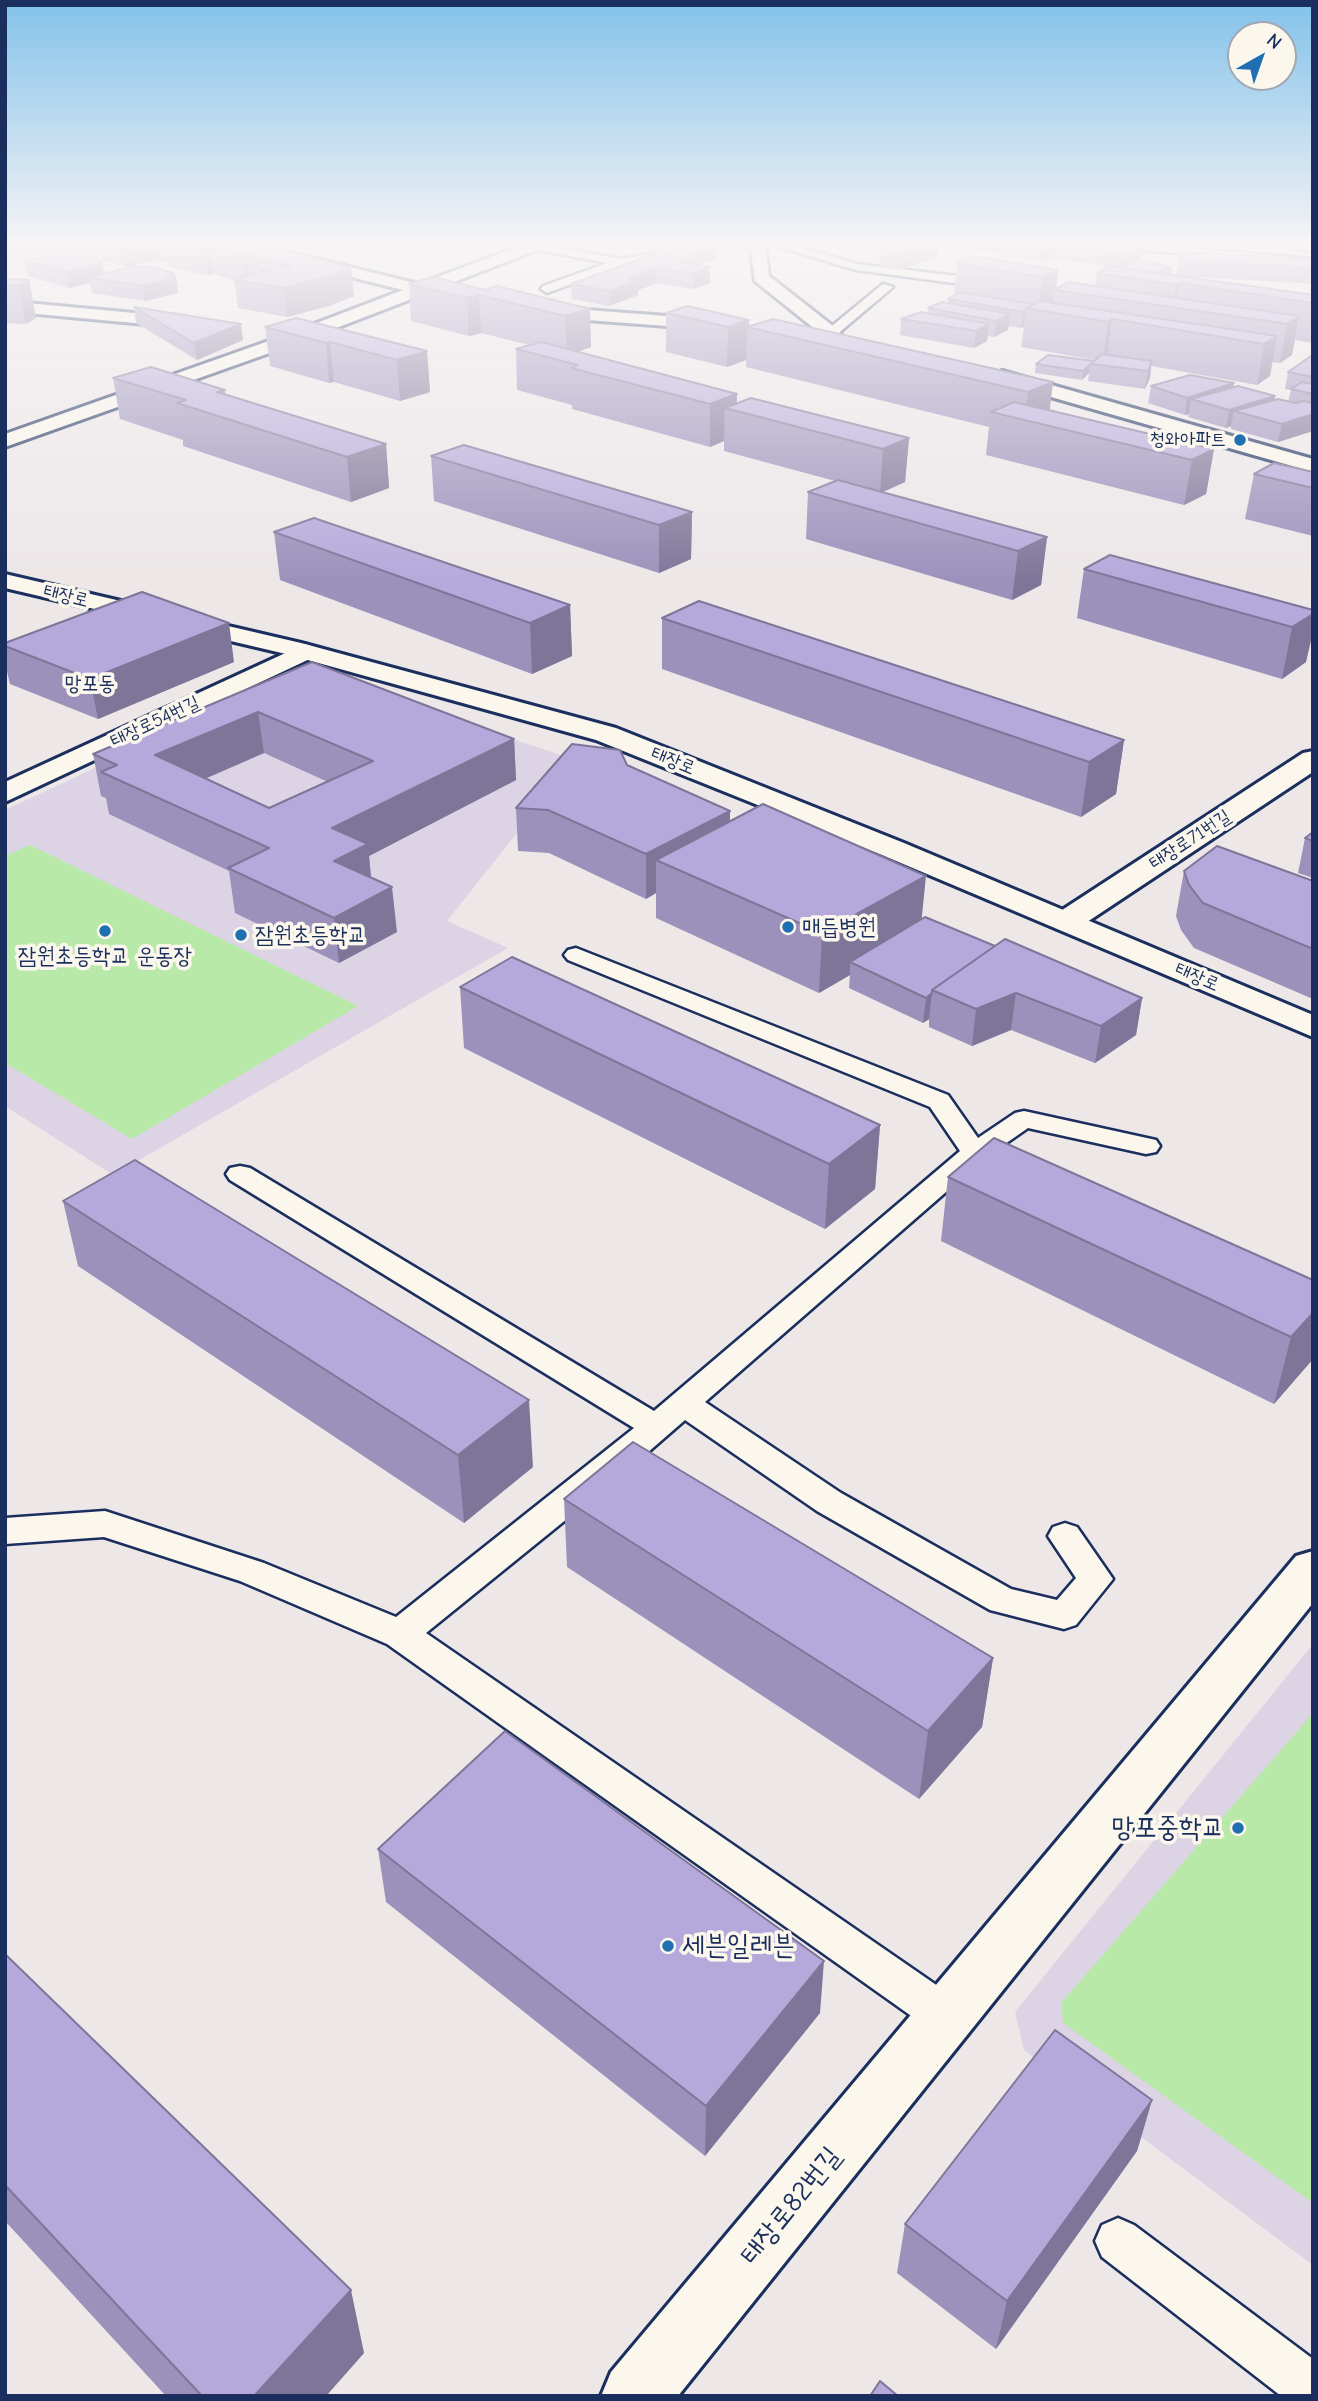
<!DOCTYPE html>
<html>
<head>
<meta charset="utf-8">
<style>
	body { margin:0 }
	#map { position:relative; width:1318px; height:2401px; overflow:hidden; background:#ede7e8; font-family:"Comic Neue",sans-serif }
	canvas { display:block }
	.frame { position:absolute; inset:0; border:7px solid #1b2f5e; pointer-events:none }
	.north { position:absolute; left:1227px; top:21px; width:70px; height:70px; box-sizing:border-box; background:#fbf7ec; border:2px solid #a1a7b3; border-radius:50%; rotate:40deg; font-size:19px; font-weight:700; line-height:28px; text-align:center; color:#1b2f5e }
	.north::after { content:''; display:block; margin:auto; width:24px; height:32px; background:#1f6fb2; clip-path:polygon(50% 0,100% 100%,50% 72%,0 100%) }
</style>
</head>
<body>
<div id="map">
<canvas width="1318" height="2401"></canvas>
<div class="frame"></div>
<div class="north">N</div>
</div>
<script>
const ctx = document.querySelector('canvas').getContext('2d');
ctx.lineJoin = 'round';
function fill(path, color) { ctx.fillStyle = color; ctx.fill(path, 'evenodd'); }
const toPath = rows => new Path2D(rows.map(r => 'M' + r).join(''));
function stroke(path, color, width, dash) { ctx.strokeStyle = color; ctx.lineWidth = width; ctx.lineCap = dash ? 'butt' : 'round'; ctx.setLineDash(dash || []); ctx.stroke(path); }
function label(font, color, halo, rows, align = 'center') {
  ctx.font = font + ' "Comic Neue","Poor Story",sans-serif'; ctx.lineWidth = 7; ctx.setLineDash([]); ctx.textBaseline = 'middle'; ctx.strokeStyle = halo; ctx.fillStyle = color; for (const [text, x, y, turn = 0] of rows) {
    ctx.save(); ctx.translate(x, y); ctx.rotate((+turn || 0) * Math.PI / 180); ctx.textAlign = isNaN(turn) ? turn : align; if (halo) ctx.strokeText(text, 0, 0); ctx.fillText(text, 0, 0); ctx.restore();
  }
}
const built = toPath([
	[5,245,150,245,5,276],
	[292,676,325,677,564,756,544,799,447,921,508,948,113,1175,5,1106,5,810],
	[1313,1644,1313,2265,1024,2050,1015,2012]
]);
const green = toPath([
	[30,845,358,1006,132,1139,5,1063,5,856],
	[1313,1713,1313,2203,1063,2023,1061,2003]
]);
const service = toPath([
	[529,245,546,245,622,259,649,254,655,257,618,267,547,293,541,289,543,286,607,263,534,249,529,245],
	[773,245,791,245,857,264,991,280,997,284,991,288,856,270,773,245],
	[1112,245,1155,245,1313,259,1313,265,1118,248,1112,245],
	[883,284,893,287,835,336,827,336,827,330,883,284],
	[576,948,948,1095,978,1138,1015,1113,1024,1111,1156,1140,1160,1146,1156,1152,1146,1154,1028,1128,985,1158,705,1402,841,1493,1011,1589,1057,1600,1076,1578,1048,1536,1053,1527,1065,1523,1077,1527,1113,1579,1076,1625,1064,1629,990,1610,817,1511,685,1420,631,1467,426,1633,961,2002,967,2016,961,2030,946,2036,931,2030,387,1644,240,1581,104,1537,5,1544,5,1518,105,1511,264,1563,396,1617,634,1428,230,1180,226,1174,230,1168,240,1166,250,1168,654,1411,960,1151,930,1107,568,960,564,955,568,950,576,948],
	[1118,2218,1134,2225,1313,2359,1313,2396,1281,2396,1102,2257,1095,2241,1102,2225,1118,2218]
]);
const minor = toPath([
	[233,245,259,245,419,284,523,245,545,245,542,248,441,287,465,292,467,295,465,298,422,295,292,345,5,447,5,434,280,337,403,290,236,248,233,245],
	[743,245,765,245,769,276,838,330,841,334,838,338,826,338,755,281,751,250,743,245],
	[1291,245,1313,245,1313,251,1294,248,1291,245],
	[5,301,188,318,197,323,188,328,5,311,5,301],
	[540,302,587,310,720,320,729,325,720,330,587,320,534,311,532,307,540,302],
	[1002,371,1313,459,1313,472,995,381,993,377,1002,371],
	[305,644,314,647,318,652,314,657,5,802,5,782,305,644],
	[1313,751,1313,772,1078,928,1067,931,1056,928,1051,921,1056,914,1303,753,1313,751],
	[1313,1551,1313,1603,678,2396,601,2396,611,2372,1296,1556,1313,1551]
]);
const tertiary = toPath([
	[5,574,301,643,616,728,904,843,1313,1015,1313,1037,882,855,596,740,286,654,5,588,5,574]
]);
const wall = toPath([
	[28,245,85,245,86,250,72,253,104,274,175,277,176,277,178,293,145,301,92,293,90,283,69,288,28,276,25,261,62,253],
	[98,245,263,245,274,248,274,250,351,268,354,296,329,306,287,317,238,308,234,280,214,274,208,276,168,266,168,262,158,260,126,267,102,260,100,246],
	[362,245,429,245,429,246,363,247],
	[587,245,715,245,715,259,697,265,710,267,710,283,693,289,657,283,638,290,638,295,609,306,572,299,571,284,661,254,619,246,611,249],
	[882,245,939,245,938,257,898,270,879,266],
	[965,245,1124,245,1142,261,1171,275,1177,276,1180,252,1313,259,1313,284,1177,276,1313,295,1313,343,1295,340,1292,355,1280,363,1272,362,1270,376,1257,385,1151,366,1150,378,1145,389,1088,381,1089,373,1082,380,1035,373,1036,364,1095,360,1021,347,1024,327,1021,328,1009,326,1008,330,994,337,988,336,987,341,974,348,900,335,901,319,928,314,928,308,948,303,948,299,954,296,957,264,1058,270,1056,288,1095,286,1097,273,1108,267,1052,257,1042,261,964,248],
	[5,279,29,280,36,318,26,324,5,323],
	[409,284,485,290,590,309,591,347,578,352,737,394,737,403,909,438,905,482,883,492,1047,537,1041,585,1012,600,806,539,808,492,835,481,724,451,724,441,710,447,572,409,572,405,517,390,516,349,529,345,481,333,469,336,411,321],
	[134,307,243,340,197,360,136,323],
	[666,313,1053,382,1049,410,1214,449,1206,494,1184,505,986,455,989,427,746,367,746,360,727,367,666,352],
	[265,327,427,351,430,392,400,401,334,382,329,383,270,366],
	[1313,356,1313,431,1278,442,1231,429,1231,426,1226,428,1188,417,1189,414,1185,415,1148,403,1151,386,1233,387,1275,396,1274,400,1288,402,1291,390,1285,389,1288,372],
	[113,378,225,390,226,395,386,444,389,488,351,502,183,446,183,440,120,419],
	[431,456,692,512,691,559,659,573,434,501],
	[1313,472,1313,536,1245,519,1254,474],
	[274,532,570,605,572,656,532,674,280,580],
	[1084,569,1313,610,1306,662,1282,679,1077,618],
	[662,618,1124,740,1116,794,1081,817,662,669],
	[5,643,234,662,98,719,10,684,5,663],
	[312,662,514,739,516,780,369,856,371,877,397,932,339,963,235,913,229,871,109,814,106,798,101,796,93,754],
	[264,753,328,782,269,808,205,779],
	[627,765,730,811,730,821,922,919,995,946,1142,998,1136,1035,1095,1063,1011,1030,972,1046,929,1027,929,1019,923,1023,849,988,850,975,819,993,656,918,656,893,646,899,549,853,518,851,516,808],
	[1313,832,1313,878,1298,873,1305,838],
	[1184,871,1313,881,1313,999,1194,948,1181,930,1176,916],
	[460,987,880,1125,875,1189,825,1229,464,1048],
	[948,1177,1313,1280,1313,1359,1274,1404,941,1241],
	[63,1201,533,1467,464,1523,78,1266],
	[564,1499,993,1658,982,1727,919,1799,567,1567],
	[378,1849,820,2013,705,2156,386,1902],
	[5,1954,364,2353,326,2396,166,2396,5,2221],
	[1152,2100,1137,2151,996,2349,897,2273,905,2224]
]);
const shadedWall = toPath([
	[65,245,85,245,86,250,67,255],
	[122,245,156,245,158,260,126,267],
	[610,245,619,245,619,246,611,249],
	[712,245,715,245,715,259,693,267,694,252],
	[931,245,939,245,938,257,898,270,899,255],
	[1047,245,1053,245,1052,257,1042,261,1043,246],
	[211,247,214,274,208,276,204,249],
	[274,248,276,262,249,256,252,281,244,281,241,255],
	[1143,248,1141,263,1125,270,1127,255],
	[102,261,105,276,89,278,90,283,69,288,66,272],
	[710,267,710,283,693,289,693,274],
	[1172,267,1170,282,1138,279],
	[351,268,354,296,329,306,287,317,284,288],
	[657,268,657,283,638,290,638,295,609,306,609,291,628,278],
	[1058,270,1056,290,1054,290,1052,308,1039,310,1042,277],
	[174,273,175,278,176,277,178,293,145,301,143,286],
	[29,280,36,318,26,324,19,286],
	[1180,283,1176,307,1173,307,1176,285],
	[479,295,481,333,469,336,467,298],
	[590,309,591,347,567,355,565,316],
	[1025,311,1024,327,1021,328,1023,312],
	[1010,314,1008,330,994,337,996,321],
	[1299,316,1292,355,1280,363,1287,324],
	[1112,319,1107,359,1103,361,1108,322],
	[749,320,749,328,747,327,746,360,727,367,728,327],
	[241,324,243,340,197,360,194,343],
	[989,324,987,341,974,348,976,331],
	[1277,336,1270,376,1257,385,1264,344],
	[330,342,334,382,329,383,326,343],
	[427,351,430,392,400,401,397,360],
	[1152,361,1150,378,1145,389,1148,371],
	[1090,365,1089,373,1082,380,1083,371],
	[1053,382,1048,424,1025,420,1028,392],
	[1234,383,1231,400,1191,399,1189,414,1185,415,1187,398],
	[737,394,736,410,725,408,724,441,710,447,710,404],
	[1275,396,1272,413,1234,411,1231,426,1226,428,1229,410],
	[1313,414,1313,431,1278,442,1282,424],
	[909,438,905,482,880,493,883,449],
	[386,444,389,488,351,502,347,457],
	[1214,449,1206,494,1184,505,1192,460],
	[692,512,691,559,659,573,659,525],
	[1047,537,1041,585,1012,600,1018,551],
	[570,605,572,656,532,674,530,623],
	[1313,614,1313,632,1306,662,1282,679,1292,627],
	[229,623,234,662,98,719,90,679],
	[258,712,264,753,162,797,155,755],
	[514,739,516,780,369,856,372,888,334,861,332,828],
	[1124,740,1116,794,1081,817,1089,762],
	[730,811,729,854,656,860,656,893,646,899,646,854],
	[926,876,920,935,850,962,850,975,819,993,822,933],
	[392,887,397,932,339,963,334,918],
	[932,993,929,1019,923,1023,926,998],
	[1016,993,1011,1030,972,1046,976,1009],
	[1142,998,1136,1035,1095,1063,1101,1026],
	[880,1125,875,1189,825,1229,829,1164],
	[1313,1313,1313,1359,1274,1404,1291,1337],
	[529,1400,533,1467,464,1523,458,1455],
	[993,1658,982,1727,919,1799,928,1731],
	[824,1961,820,2013,705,2156,706,2106],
	[1152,2100,1137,2151,996,2349,1007,2301],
	[351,2290,364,2353,326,2396,254,2396]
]);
const building = toPath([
	[188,245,263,245,274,248,241,255,211,247,204,249,188,245],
	[664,245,712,245,694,252,661,246,664,245],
	[890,245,931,245,899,255,880,251,896,246,890,245],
	[1068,245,1124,245,1143,248,1127,255,1068,245],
	[278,249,351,268,327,277,284,288,234,280,271,269,252,265,266,262,286,267,293,266,249,256,278,249],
	[67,252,102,261,101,264,66,272,25,261,67,252],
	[1180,252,1313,259,1313,268,1179,260,1180,252],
	[657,253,685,258,676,262,710,267,693,274,657,268,628,278,638,280,609,291,571,284,657,253],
	[973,256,1058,270,1042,277,957,264,973,256],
	[1138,260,1172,267,1156,273,1118,267,1138,260],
	[1110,266,1313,295,1313,303,1180,283,1176,285,1097,273,1110,266],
	[131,267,151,267,174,273,168,275,176,277,143,286,89,278,131,267],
	[433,277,485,290,497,286,590,309,565,316,479,295,467,298,409,284,433,277],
	[5,279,29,280,19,286,5,285,5,279],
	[1068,282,1299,316,1287,324,1054,290,1068,282],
	[960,292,1033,304,1026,308,1025,311,1023,312,948,299,960,292],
	[1040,301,1277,336,1264,344,1112,319,1108,322,1026,308,1040,301],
	[942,302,1010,314,996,321,928,308,942,302],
	[687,306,749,320,728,327,666,313,687,306],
	[134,307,241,324,194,343,134,307],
	[921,312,989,324,976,331,901,319,921,312],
	[296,318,427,351,397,360,330,342,326,343,265,327,296,318],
	[773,319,1053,382,1028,392,747,327,773,319],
	[541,342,737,394,710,404,571,368,578,365,516,349,541,342],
	[1102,354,1152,361,1148,371,1091,364,1102,354],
	[1048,355,1094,361,1083,371,1036,364,1048,355],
	[1311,356,1313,356,1313,377,1288,372,1311,356],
	[151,367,225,390,217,392,386,444,347,457,177,403,186,400,113,378,151,367],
	[1190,375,1234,383,1187,398,1151,386,1190,375],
	[1302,382,1313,384,1313,394,1291,389,1302,382],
	[1238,386,1275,396,1229,410,1191,399,1238,386],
	[751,398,909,438,883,449,725,408,751,398],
	[1278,399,1295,403,1304,401,1313,403,1313,414,1282,424,1234,411,1278,399],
	[1014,402,1214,449,1192,460,991,412,1014,402],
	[464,445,692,512,659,525,431,456,464,445],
	[1274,463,1313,472,1313,488,1254,474,1274,463],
	[838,480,1047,537,1018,551,808,492,838,480],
	[314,518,570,605,530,623,274,532,314,518],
	[1110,555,1313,610,1313,614,1292,627,1084,569,1110,555],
	[142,592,229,623,90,679,5,646,5,643,142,592],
	[699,601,1124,740,1089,762,662,618,699,601],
	[312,662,514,739,332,828,368,844,334,861,392,887,334,918,228,868,269,848,101,772,117,765,93,754,312,662],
	[258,712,373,761,269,808,155,755,258,712],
	[572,744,620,750,627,765,730,811,646,854,548,810,516,808,572,744],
	[763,804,926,876,822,933,656,860,763,804],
	[1313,832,1313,841,1305,838,1313,832],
	[1217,846,1313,881,1313,949,1203,903,1189,885,1184,871,1217,846],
	[925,917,995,946,932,990,932,993,926,998,850,962,925,917],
	[1005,939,1142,998,1101,1026,1016,993,976,1009,932,990,1005,939],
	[512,957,880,1125,829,1164,460,987,512,957],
	[994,1138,1313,1280,1313,1313,1291,1337,948,1177,994,1138],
	[135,1160,529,1400,458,1455,63,1201,135,1160],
	[633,1442,993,1658,928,1731,564,1499,633,1442],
	[505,1731,824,1961,706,2106,378,1849,505,1731],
	[5,1954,351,2290,254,2396,202,2396,5,2185,5,1954],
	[1055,2030,1152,2100,1007,2301,905,2224,1055,2030],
	[880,2381,898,2396,870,2396,880,2381]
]);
const markers = [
	[1240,440,7,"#1f6fb2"],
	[788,927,7,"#1f6fb2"],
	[105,931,7,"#1f6fb2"],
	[241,935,7,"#1f6fb2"],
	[1238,1828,7,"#1f6fb2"],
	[668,1946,7,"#1f6fb2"]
];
const farPoinames = [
	["청와아파트",1226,440]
];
const farStreetnames = [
	["태장로",66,596,14],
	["태장로54번길",155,722,-25],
	["태장로",673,761,22],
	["태장로71번길",1190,840,-33],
	["태장로",1197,977,23]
];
const farQuarternames = [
	["망포동",90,684]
];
const poiNames = [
	["매듭병원",802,927],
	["잠원초등학교",255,935],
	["잠원초등학교 운동장",105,956,"center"]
];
const nearPoinames = [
	["망포중학교",1224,1828],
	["세븐일레븐",682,1946,"left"]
];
const nearStreetnames = [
	["태장로82번길",791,2206,-51]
];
fill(built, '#dcd4e4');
fill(green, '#b8e9a9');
stroke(service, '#1b2f5e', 5);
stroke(minor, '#1b2f5e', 6);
stroke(tertiary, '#1b2f5e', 6);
fill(service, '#fbf7ec');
fill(minor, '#fbf7ec');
fill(tertiary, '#fbf7ec');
fill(wall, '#9b91bb');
fill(shadedWall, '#7e7699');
fill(building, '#b4a9da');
stroke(building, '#7e7699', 2);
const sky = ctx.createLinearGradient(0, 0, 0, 581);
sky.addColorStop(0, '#83c2ea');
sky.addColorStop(0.42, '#f7f4f5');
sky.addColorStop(1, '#f7f4f500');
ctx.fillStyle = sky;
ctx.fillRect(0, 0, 1318, 581);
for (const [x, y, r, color] of markers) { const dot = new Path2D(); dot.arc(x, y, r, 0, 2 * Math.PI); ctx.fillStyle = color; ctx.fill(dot); stroke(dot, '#fbf7ec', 2.5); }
label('19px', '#1b2f5e', '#fbf7ec', farPoinames, 'right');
label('19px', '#1b2f5e', '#fbf7ec', farStreetnames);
label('21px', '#1b2f5e', '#fbf7ec', farQuarternames);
label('23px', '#1b2f5e', '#fbf7ec', poiNames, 'left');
label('28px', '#1b2f5e', '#fbf7ec', nearPoinames, 'right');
label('28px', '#1b2f5e', '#fbf7ec', nearStreetnames);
</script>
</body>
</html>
